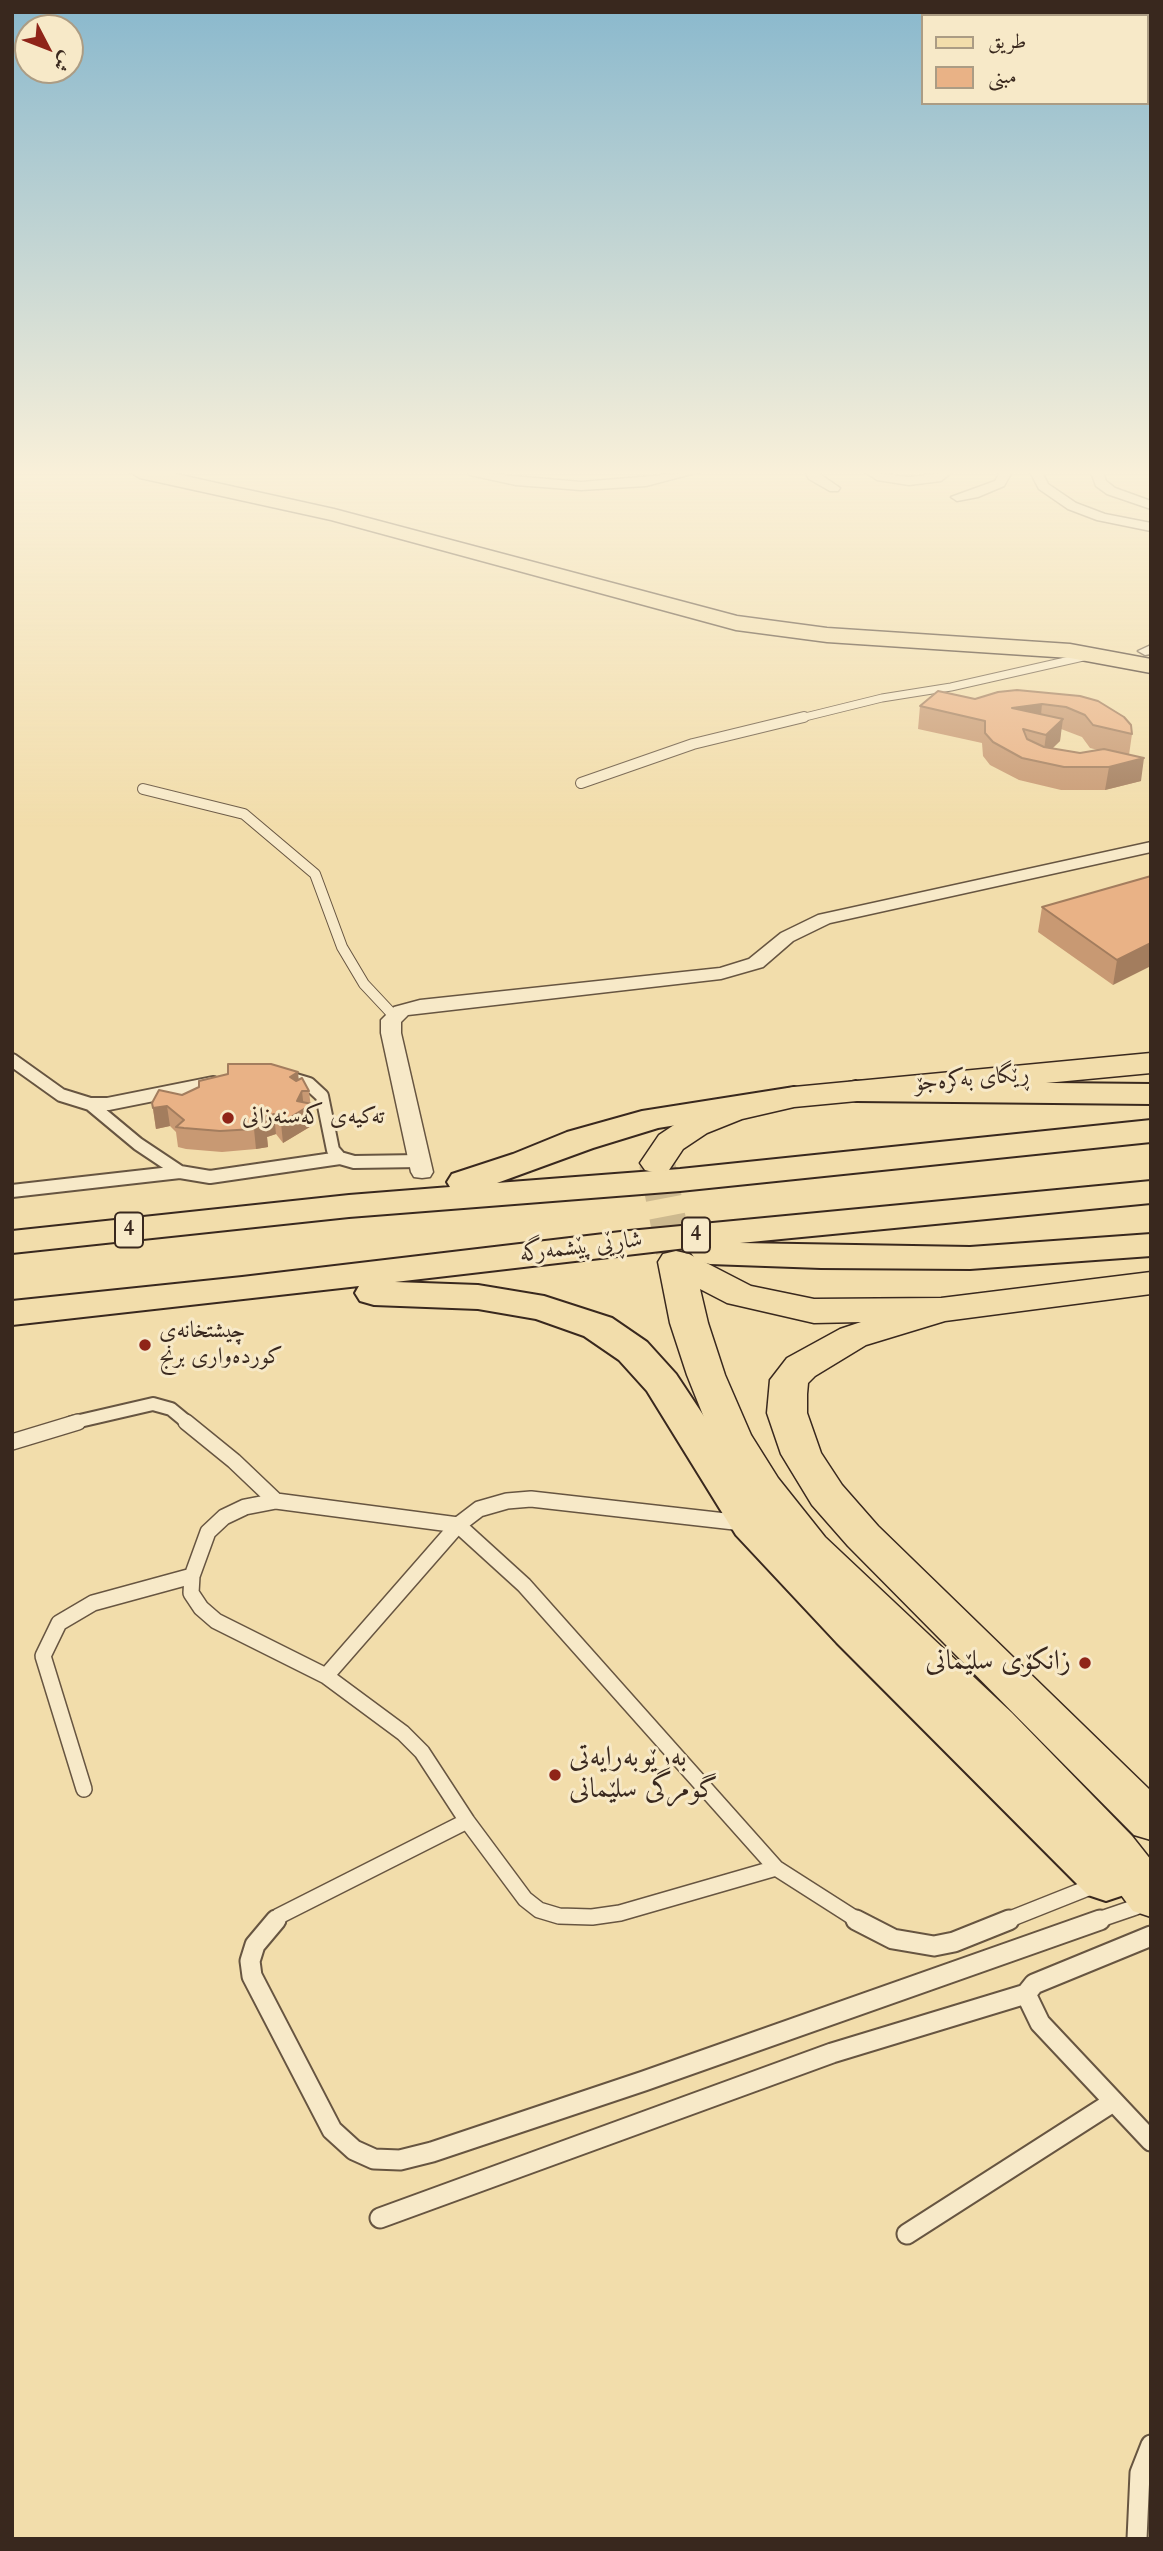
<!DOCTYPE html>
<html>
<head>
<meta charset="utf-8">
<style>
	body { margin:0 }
	#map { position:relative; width:1163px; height:2551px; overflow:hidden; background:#f2ddab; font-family:Cardo,Amiri,serif }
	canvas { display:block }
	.frame { position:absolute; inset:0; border:14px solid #39281e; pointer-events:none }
	.legend { position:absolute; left:921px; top:14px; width:228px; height:91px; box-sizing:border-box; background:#f7e9c8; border:2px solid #ab9c84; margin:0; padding:9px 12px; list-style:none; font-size:21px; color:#39281e }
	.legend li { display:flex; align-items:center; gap:14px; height:35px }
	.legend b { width:35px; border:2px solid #ab9c84 }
	.north { position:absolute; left:14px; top:14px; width:70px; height:70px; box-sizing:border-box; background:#f7e9c8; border:2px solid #ab9c84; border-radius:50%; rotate:132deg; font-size:19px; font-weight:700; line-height:28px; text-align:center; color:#39281e }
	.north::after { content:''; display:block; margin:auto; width:24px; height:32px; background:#8f2418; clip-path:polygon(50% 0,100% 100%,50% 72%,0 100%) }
</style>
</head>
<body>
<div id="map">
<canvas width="1163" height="2551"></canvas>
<div class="frame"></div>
<ul class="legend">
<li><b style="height:9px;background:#f2ddab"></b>طريق</li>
<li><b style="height:19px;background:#e9b286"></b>مبنى</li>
</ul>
<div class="north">ش</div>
</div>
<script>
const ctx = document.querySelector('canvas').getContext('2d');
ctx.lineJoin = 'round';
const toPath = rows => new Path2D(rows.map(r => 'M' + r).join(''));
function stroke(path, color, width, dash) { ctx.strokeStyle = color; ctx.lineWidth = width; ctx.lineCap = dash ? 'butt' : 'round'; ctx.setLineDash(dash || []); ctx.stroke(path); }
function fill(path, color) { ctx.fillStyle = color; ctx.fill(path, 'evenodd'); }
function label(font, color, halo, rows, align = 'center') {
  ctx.font = font + ' Cardo,Amiri,serif'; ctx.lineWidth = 6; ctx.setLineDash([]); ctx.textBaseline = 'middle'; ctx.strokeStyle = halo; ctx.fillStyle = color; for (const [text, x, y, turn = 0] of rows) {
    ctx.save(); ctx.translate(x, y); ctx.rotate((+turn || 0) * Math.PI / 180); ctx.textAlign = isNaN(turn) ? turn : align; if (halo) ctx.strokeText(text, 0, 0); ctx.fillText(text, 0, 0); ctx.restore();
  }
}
const primaryTunnel = toPath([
	[657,1163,676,1262]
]);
const laneFar4 = toPath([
	[797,719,882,698,951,687,1092,655]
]);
const laneFar3 = toPath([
	[581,783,693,744,804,717],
	[143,789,244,814,315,874,342,947,364,984,394,1016]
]);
const laneFar2 = toPath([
	[12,1060,61,1095,90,1104,108,1104,213,1083],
	[289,1078,309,1084,322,1096,333,1150,340,1158,354,1162,420,1161],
	[90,1104,138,1144,180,1172,210,1177,340,1158],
	[12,1191,180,1172],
	[71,1423,153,1404,171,1409,188,1423]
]);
const laneFar1 = toPath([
	[186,1422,234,1461,276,1501],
	[12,1442,78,1422],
	[276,1501,458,1525,524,1585,776,1868,620,1913,592,1917,559,1916,539,1910,525,1899,467,1821,422,1752,403,1733,326,1676,216,1621,201,1608,191,1593,192,1576,208,1532,224,1517,245,1507,276,1501],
	[326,1676,458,1525,479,1509,507,1501,531,1499,743,1523],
	[84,1789,43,1656,59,1623,93,1603,192,1576],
	[776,1868,859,1921],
	[274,1921,279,1916,467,1821],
	[1005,1921,1098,1884],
	[1095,1921,1136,1907]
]);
const lane = toPath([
	[276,1920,255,1945,250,1961,252,1976,332,2130,354,2150,374,2159,400,2160,432,2152,644,2081,1100,1920],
	[856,1920,893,1939,934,1946,954,1942,1009,1920],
	[1151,1936,1034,1984,1026,1994,1040,2023,1151,2141],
	[380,2218,832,2053,1026,1994],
	[907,2234,1113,2102],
	[1137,2539,1140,2473,1151,2445]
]);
const street = toPath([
	[468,472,581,482,699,472,646,486,581,490,516,485,470,475,468,472],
	[805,472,817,472,840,488,838,491,830,491,809,479,805,472],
	[865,472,909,477,952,472,941,481,909,485,877,480,865,472],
	[1000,472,1012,472,1004,486,978,497,957,501,951,497,995,481,1000,472],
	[1030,472,1042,472,1048,484,1076,503,1105,514,1151,523,1151,531,1097,520,1068,509,1039,489,1030,472],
	[1091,472,1103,472,1106,481,1115,488,1151,501,1151,509,1107,494,1096,486,1091,472],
	[1151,645,1151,654,1145,655,1138,651,1151,645],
	[1151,842,1151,852,830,923,793,941,763,967,721,979,408,1015,401,1022,401,1033,433,1172,430,1177,422,1178,414,1177,411,1172,381,1033,381,1020,394,1007,420,1000,720,968,749,959,781,933,818,915,1151,842]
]);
const primary = toPath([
	[130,472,167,472,334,509,737,616,827,628,1070,644,1151,659,1151,673,1070,658,827,642,736,630,331,520,140,478,130,472],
	[1151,1053,1151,1073,794,1107,742,1119,707,1133,683,1149,669,1170,657,1173,645,1170,640,1163,659,1135,683,1119,719,1105,794,1087,1151,1053],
	[676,1251,689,1254,751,1286,814,1299,941,1298,1151,1272,1151,1294,945,1321,866,1345,815,1376,808,1383,807,1394,807,1413,821,1453,842,1485,878,1526,1151,1791,1151,1840,1134,1835,848,1546,812,1505,781,1454,767,1413,770,1380,787,1358,840,1329,861,1322,814,1323,727,1303,700,1289,708,1323,725,1375,751,1435,778,1478,825,1537,1012,1713,1132,1836,1151,1860,1151,1917,1133,1911,1098,1864,980,1737,795,1557,748,1498,711,1435,687,1375,670,1323,658,1262,663,1254,676,1251]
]);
const highway = toPath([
	[856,1081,1151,1084,1151,1104,856,1101,844,1098,839,1091,844,1084,856,1081],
	[794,1087,806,1090,811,1097,806,1104,658,1128,593,1148,497,1183,680,1169,1151,1120,1151,1142,680,1191,349,1217,12,1253,12,1231,349,1195,450,1187,447,1182,452,1174,513,1154,567,1132,642,1111,794,1087],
	[1151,1181,1151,1203,740,1243,970,1247,1151,1234,1151,1256,970,1269,821,1268,710,1264,697,1261,691,1253,695,1247,395,1282,478,1285,544,1296,612,1318,647,1342,676,1374,768,1513,869,1619,1124,1865,1132,1880,1124,1895,1106,1901,1088,1895,837,1643,736,1535,647,1391,619,1360,584,1336,536,1319,478,1309,374,1305,360,1301,355,1293,359,1286,12,1325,12,1301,242,1277,629,1231,1151,1181]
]);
const wall = toPath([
	[1080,696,1132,734,1129,755,1141,781,1105,790,1061,790,1019,780,990,765,983,756,982,743,918,729,920,706,975,699],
	[1061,729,1082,737,1090,748,1098,750,1080,753,1052,749,1060,741],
	[1151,876,1113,985,1038,932,1042,907],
	[309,1091,313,1125,283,1143,276,1134,267,1137,268,1147,256,1149,222,1152,186,1149,178,1147,176,1132,170,1126,156,1129,152,1103,182,1095]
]);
const shadedWall = toPath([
	[1042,704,1040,726,1012,708],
	[1063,719,1060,741,1043,757,1046,735],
	[1144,758,1141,781,1105,790,1109,767],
	[1151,943,1151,966,1113,985,1117,960],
	[298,1072,300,1092,290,1077],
	[302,1091,304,1109,312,1104,313,1125,283,1143,281,1123],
	[167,1106,170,1126,156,1129,153,1108],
	[274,1114,276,1134,267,1137,268,1147,256,1149,254,1129,259,1119]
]);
const building = toPath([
	[1017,690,1080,696,1098,701,1124,717,1131,725,1132,734,1093,725,1085,715,1066,707,1042,704,1012,708,1063,719,1046,735,1023,729,1027,739,1044,747,1080,753,1104,749,1144,758,1109,767,1064,767,1022,758,993,742,985,733,985,721,920,706,938,691,975,699,998,692,1017,690],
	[1151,876,1151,943,1117,960,1042,907,1151,876],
	[228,1064,271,1064,298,1072,290,1077,296,1081,302,1078,309,1091,302,1091,297,1101,312,1104,281,1123,274,1114,259,1119,266,1126,254,1129,220,1131,184,1128,176,1127,184,1120,167,1106,153,1108,152,1103,159,1090,182,1095,199,1087,199,1081,228,1074,228,1064]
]);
const markers = [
	[228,1118,7,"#8f2418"],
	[145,1345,7,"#8f2418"],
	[1085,1663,7,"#8f2418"],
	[555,1775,7,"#8f2418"]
];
const shields = [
	[129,1230,28],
	[696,1235,28]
];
const shieldNames = [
	["4",129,1230],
	["4",696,1235]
];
const streetNames = [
	["ڕێگای بەکرەجۆ",972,1080,-5],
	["شاڕێی پێشمەرگە",581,1248,-7]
];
const poiNames = [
	["تەکیەی کەسنەزانی",242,1118],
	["چيشتخانەی",159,1332],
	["کوردەواری برنج",159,1358]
];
const nearPoinames = [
	["زانکۆی سلێمانی",1071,1663],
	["بەڕێوبەرایەتی",569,1759,"left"],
	["گومرگی سلێمانی",569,1791,"left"]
];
stroke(primaryTunnel, '#cdb98f', 36, [36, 18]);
stroke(laneFar4, '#675541', 9);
stroke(laneFar3, '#675541', 12);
stroke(laneFar2, '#675541', 16);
stroke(laneFar1, '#675541', 18);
stroke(lane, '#675541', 23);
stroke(street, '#675541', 3);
stroke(primary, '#39281e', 3);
stroke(highway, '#39281e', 4);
stroke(laneFar4, '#f7e9c8', 7);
stroke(laneFar3, '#f7e9c8', 10);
stroke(laneFar2, '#f7e9c8', 12);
stroke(laneFar1, '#f7e9c8', 15);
stroke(lane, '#f7e9c8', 19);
fill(street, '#f7e9c8');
fill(primary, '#f2ddab');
fill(highway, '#f2ddab');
fill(wall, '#c89973');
fill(shadedWall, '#a37d5e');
fill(building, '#e9b286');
stroke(building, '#a37d5e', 2);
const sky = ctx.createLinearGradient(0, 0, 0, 829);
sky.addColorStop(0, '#89b8cd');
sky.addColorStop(0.57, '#f9f0d9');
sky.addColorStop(1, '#f9f0d900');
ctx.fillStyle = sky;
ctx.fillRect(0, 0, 1163, 829);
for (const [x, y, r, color] of markers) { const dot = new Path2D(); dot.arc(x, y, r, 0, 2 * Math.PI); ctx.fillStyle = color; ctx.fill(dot); stroke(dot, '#f7e9c8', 2.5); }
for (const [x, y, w] of shields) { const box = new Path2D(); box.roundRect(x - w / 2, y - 17.5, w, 35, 5); ctx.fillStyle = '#f7e9c8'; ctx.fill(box); stroke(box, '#39281e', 2); }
label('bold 21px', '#39281e', null, shieldNames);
label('23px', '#39281e', '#f7e9c8', streetNames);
label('23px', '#39281e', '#f7e9c8', poiNames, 'left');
label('28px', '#39281e', '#f7e9c8', nearPoinames, 'right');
</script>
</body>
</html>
